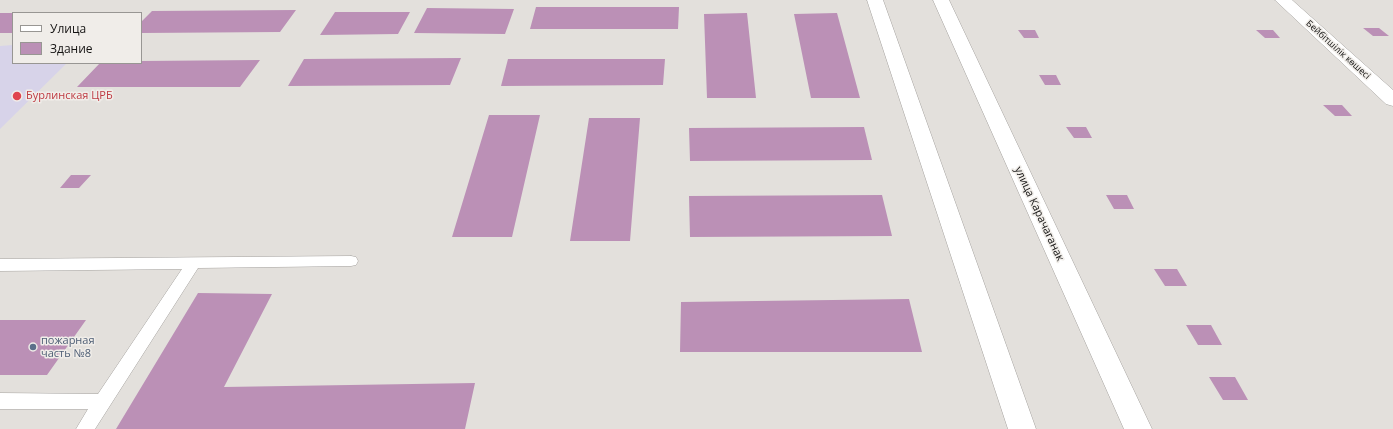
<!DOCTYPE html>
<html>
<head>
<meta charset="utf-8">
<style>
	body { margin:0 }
	#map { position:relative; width:1393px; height:429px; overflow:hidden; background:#e3e0dc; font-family:"Open Sans",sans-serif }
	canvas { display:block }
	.legend { position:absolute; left:12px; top:12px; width:130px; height:52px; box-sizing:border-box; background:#f0ede9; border:1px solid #989693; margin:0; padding:5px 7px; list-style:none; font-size:12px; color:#141312 }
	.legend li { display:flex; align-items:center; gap:8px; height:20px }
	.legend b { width:20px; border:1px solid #989693 }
</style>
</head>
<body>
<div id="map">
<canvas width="1393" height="429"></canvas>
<ul class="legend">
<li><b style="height:5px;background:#fff"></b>Улица</li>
<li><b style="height:11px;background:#bb90b6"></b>Здание</li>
</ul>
</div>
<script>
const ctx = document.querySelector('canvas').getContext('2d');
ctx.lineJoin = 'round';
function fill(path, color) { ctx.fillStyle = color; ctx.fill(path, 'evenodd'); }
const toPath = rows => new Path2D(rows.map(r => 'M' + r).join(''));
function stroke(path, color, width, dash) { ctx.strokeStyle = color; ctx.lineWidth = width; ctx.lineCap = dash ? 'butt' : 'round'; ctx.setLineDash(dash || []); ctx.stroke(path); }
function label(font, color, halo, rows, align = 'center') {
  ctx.font = font + ' "Open Sans",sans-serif'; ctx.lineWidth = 3; ctx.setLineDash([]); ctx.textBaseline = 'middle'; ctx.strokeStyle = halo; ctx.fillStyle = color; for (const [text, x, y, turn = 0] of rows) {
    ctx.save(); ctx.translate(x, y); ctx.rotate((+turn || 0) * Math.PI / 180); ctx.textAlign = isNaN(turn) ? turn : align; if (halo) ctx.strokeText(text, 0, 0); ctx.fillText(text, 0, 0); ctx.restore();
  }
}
const medical = toPath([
	[13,45,13,63,67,63,0,129,0,46]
]);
const building = toPath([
	[536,7,679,7,678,29,530,29],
	[427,8,514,9,505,34,414,33],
	[296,10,280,32,141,33,141,22,152,11],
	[335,12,410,12,398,34,320,35],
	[0,13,13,13,13,33,0,33],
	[747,13,756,98,707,98,704,14],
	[837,13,860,98,811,98,794,14],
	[1363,28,1379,28,1389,36,1373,36],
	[1018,30,1035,30,1039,38,1024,38],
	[1256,30,1273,30,1280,38,1265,38],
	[461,58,450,85,288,86,304,59],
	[508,59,665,59,663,85,501,86],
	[260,60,240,87,77,87,100,63,141,63,141,61],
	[1039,75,1056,75,1061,85,1045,85],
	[1323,105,1342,105,1352,116,1335,116],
	[489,115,540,115,512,237,452,237],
	[589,118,640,118,630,241,570,241],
	[864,127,872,160,690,161,689,128],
	[1066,127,1086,127,1092,138,1074,138],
	[71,175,91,175,79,188,60,188],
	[882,195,892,236,690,237,689,196],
	[1106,195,1127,195,1134,209,1114,209],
	[1154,269,1177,269,1187,286,1165,286],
	[198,293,272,294,224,387,475,383,465,429,116,429],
	[909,299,922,352,680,352,681,302],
	[0,320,86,320,47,375,0,375],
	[1186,325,1211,325,1222,345,1198,345],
	[1209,377,1235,377,1248,400,1223,400]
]);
const lane = toPath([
	[351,256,356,257,358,261,356,265,351,266,198,268,95,429,76,429,88,409,0,409,0,393,98,394,182,269,0,271,0,259,351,256]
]);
const street = toPath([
	[867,0,883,0,1036,429,1008,429,867,0],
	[933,0,949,0,1152,429,1124,429,933,0],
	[1275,0,1292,0,1393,90,1393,106,1386,104,1275,0]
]);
const markers = [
	[17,96,5,"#e0444e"],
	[33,347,4,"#5c6f8a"]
];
const farStreetnames = [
	["Бейбітшілік көшесі",1338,50,42]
];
const healthNames = [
	["Бурлинская ЦРБ",26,96]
];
const streetNames = [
	["улица Карачаганак",1039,214,65]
];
const serviceNames = [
	["пожарная",41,341],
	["часть №8",41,354]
];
fill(medical, '#d7d3e9');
fill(building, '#bb90b6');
stroke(lane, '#a5a29f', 1);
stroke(street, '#a5a29f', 1);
fill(lane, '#fff');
fill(street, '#fff');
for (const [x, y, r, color] of markers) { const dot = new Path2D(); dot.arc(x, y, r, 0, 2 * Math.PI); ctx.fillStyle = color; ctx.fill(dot); stroke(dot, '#f0ede9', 1.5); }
label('9px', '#141312', '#f0ede9', farStreetnames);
label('11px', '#be3a42', '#f0ede9', healthNames, 'left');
label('11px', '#141312', '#f0ede9', streetNames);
label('11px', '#4e5e75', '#f0ede9', serviceNames, 'left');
</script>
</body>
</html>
